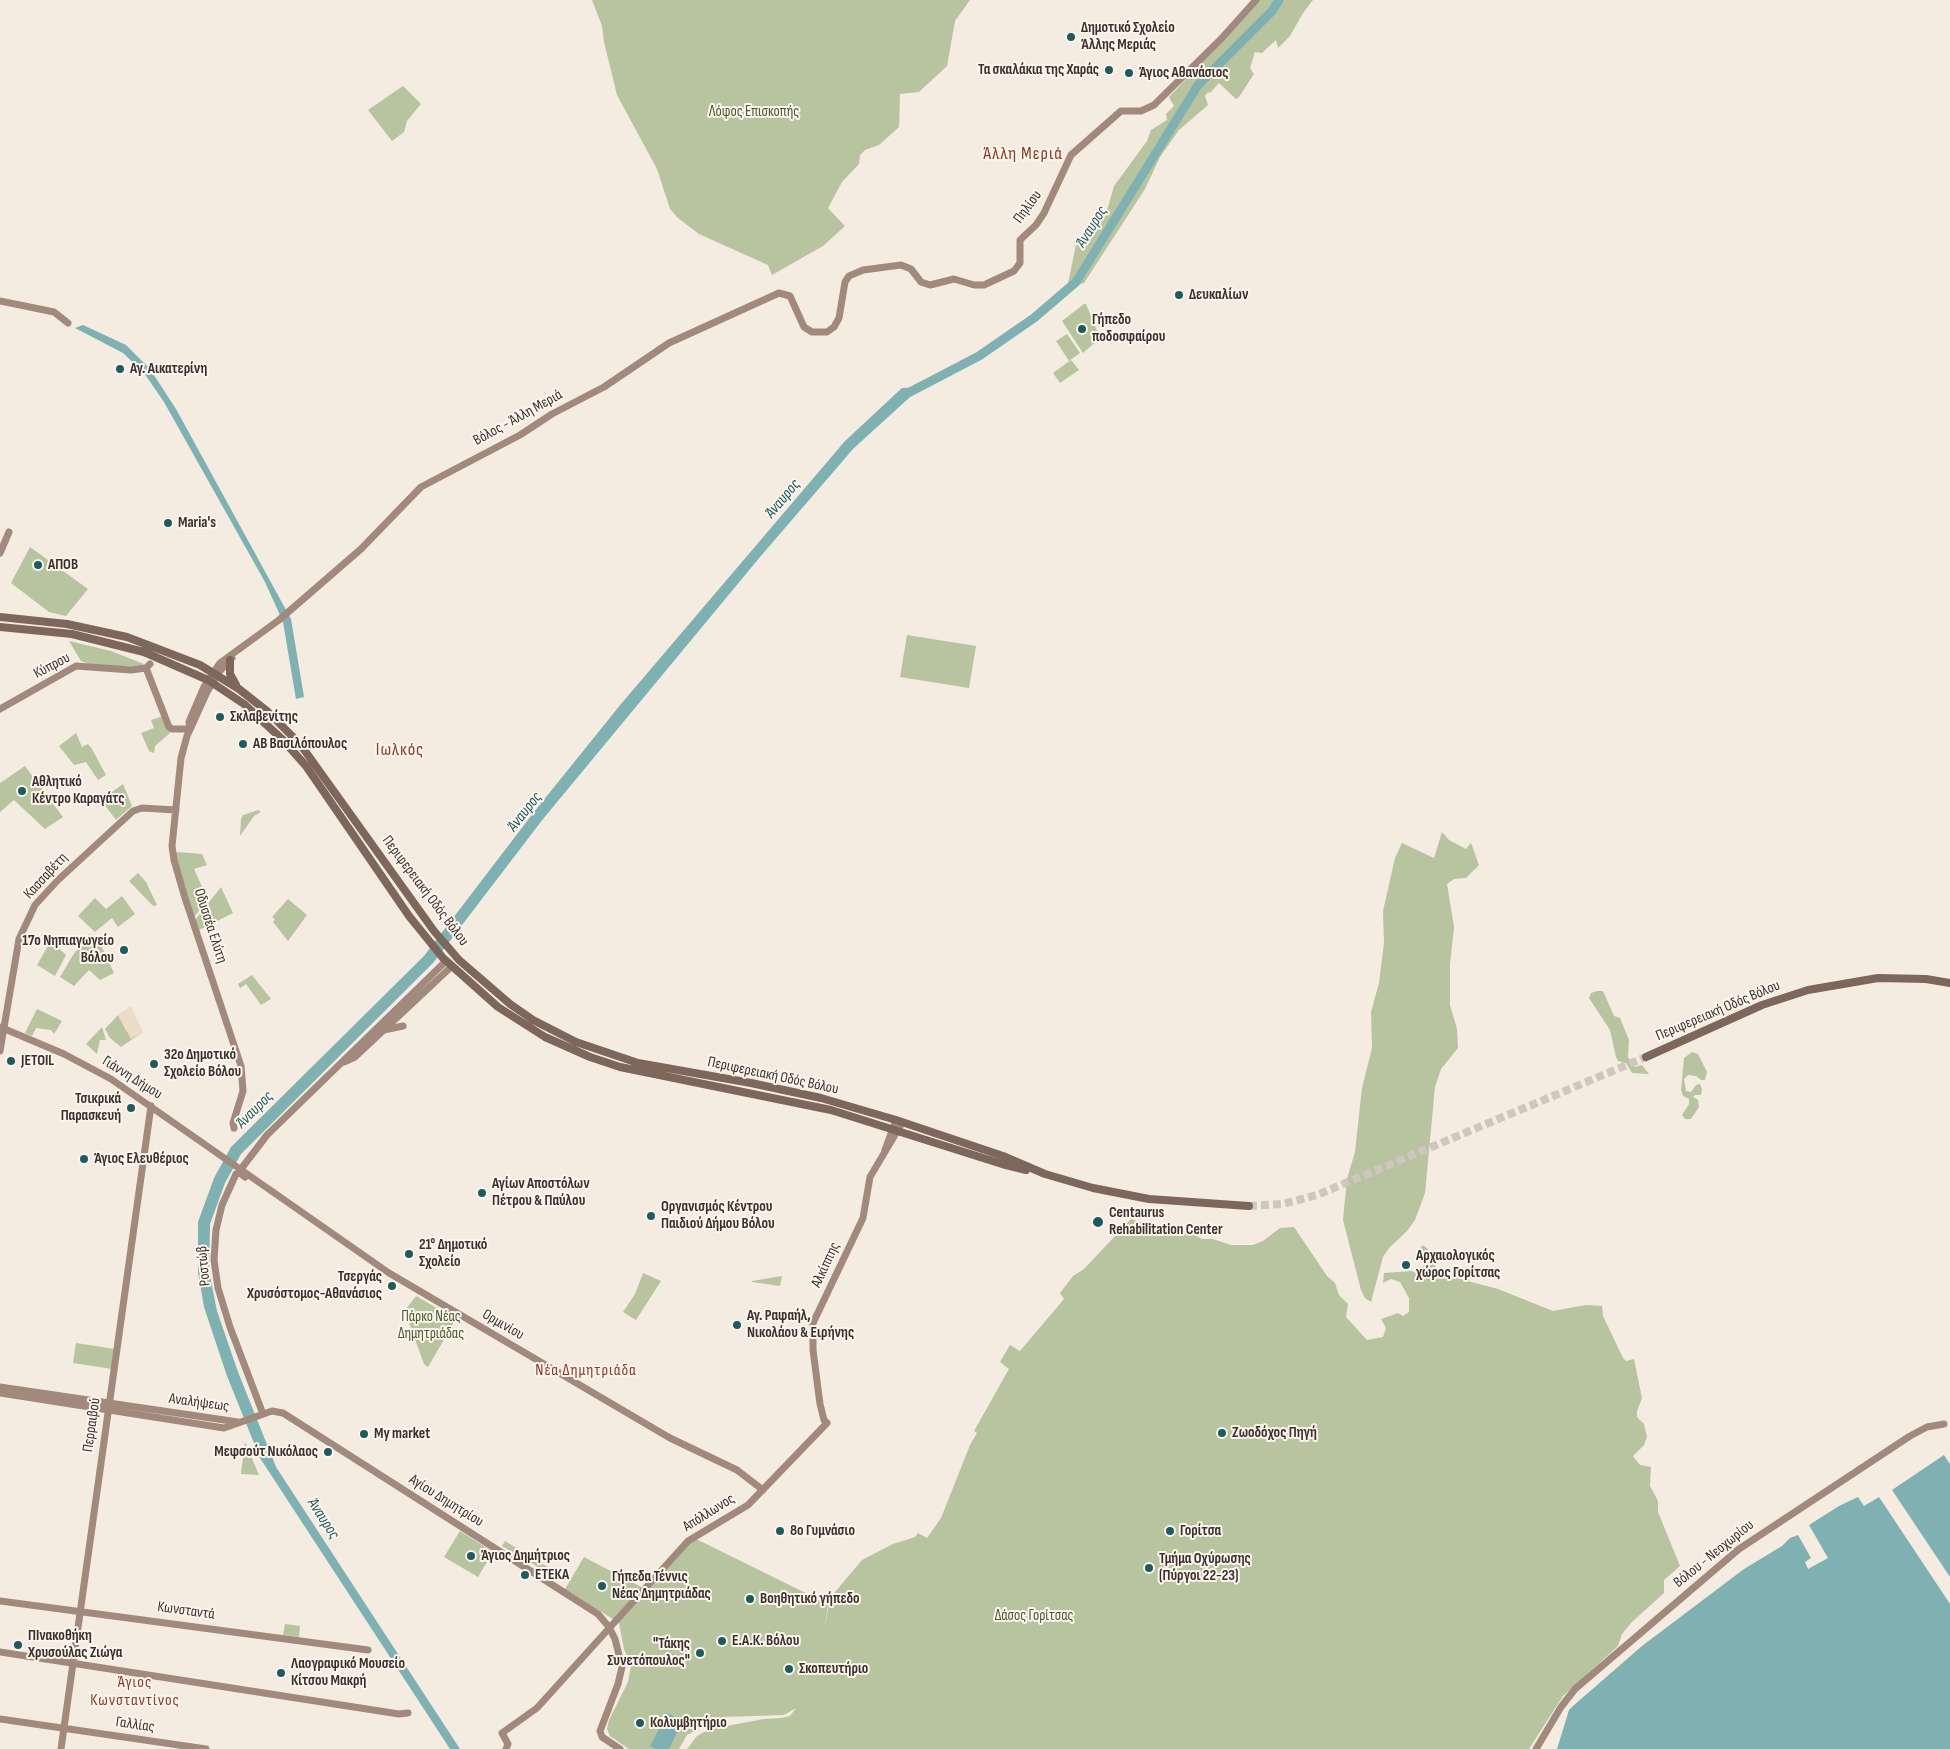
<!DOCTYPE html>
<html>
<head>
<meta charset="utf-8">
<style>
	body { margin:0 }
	canvas { display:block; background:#f4ebe1 }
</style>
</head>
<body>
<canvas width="1950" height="1749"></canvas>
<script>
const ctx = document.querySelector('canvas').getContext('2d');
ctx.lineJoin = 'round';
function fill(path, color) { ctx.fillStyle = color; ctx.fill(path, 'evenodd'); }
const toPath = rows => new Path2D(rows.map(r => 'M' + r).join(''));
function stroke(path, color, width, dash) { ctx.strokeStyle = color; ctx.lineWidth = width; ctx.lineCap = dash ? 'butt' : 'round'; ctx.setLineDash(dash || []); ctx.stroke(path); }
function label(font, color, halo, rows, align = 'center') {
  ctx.font = font + ' "Sofia Sans Condensed",sans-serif'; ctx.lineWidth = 4; ctx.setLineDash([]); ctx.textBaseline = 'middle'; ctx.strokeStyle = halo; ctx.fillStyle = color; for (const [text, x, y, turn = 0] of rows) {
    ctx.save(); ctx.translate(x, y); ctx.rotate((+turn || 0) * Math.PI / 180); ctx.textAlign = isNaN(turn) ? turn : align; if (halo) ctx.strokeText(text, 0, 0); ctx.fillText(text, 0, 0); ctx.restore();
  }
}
const green = toPath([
	[592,0,970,0,955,21,947,66,919,92,900,94,899,127,879,145,865,150,860,155,859,164,842,182,828,208,845,226,823,246,772,275,768,265,699,234,678,218,670,209,657,169,617,95,604,42,602,26],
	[1260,0,1313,0,1303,13,1290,36,1278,48,1276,40,1262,53,1255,52,1250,68,1254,74,1239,97,1236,99,1219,83,1211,92,1207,93,1205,96,1208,105,1179,130,1160,157,1145,189,1084,283,1067,288,1076,245,1083,237,1090,240,1108,207,1114,186,1147,141,1151,130,1167,120,1166,114,1174,106,1169,97],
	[403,86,421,104,407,121,404,132,392,141,368,110],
	[1084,304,1086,304,1100,338,1083,353,1062,321],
	[1067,334,1080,353,1069,361,1056,341],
	[1071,360,1079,370,1060,383,1053,373],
	[30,547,88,589,66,616,49,612,11,583],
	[907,635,976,646,969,688,900,677],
	[69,641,111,651,144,664,139,667,92,665,81,661],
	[163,716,170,733,155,746,154,753,149,751,141,733,154,728,151,720],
	[76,733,82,747,88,744,92,749,106,775,98,780,86,762,74,765,59,746],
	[25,766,63,817,45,829,14,800,0,812,0,783],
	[123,784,132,806,116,820,101,800],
	[258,810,261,812,254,816,240,836,241,819,243,815],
	[1442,832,1449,840,1466,849,1471,843,1479,865,1466,878,1454,879,1447,884,1454,927,1450,964,1450,1005,1457,1029,1458,1048,1441,1069,1435,1087,1425,1193,1415,1220,1407,1231,1389,1248,1383,1257,1371,1302,1365,1298,1361,1290,1343,1220,1347,1179,1355,1152,1362,1088,1372,1048,1371,1012,1379,983,1384,943,1383,911,1395,858,1402,843,1434,858],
	[178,852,202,854,207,865,194,869,208,900,194,917,175,853],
	[138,873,146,882,157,905,153,906,129,881],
	[221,887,233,913,199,930,195,920],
	[122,896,135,914,118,927,112,918,95,932,78,916,95,898,106,909],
	[288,899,307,915,288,941,273,922,275,919,272,917],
	[89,934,100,943,114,973,100,980,89,970,74,986,60,977,73,955],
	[51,941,66,955,55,976,37,965],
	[252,975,271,999,261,1005,246,984,240,988,238,984],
	[1597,991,1603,991,1614,1016,1620,1018,1629,1040,1628,1057,1635,1067,1642,1065,1649,1074,1632,1073,1626,1063,1618,1061,1616,1057,1610,1030,1589,998,1591,993],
	[37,1009,62,1021,54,1034,51,1030,36,1028,32,1036,25,1033],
	[118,1015,127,1032,143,1032,121,1047,110,1038,105,1029],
	[102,1027,106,1040,100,1040,97,1054,86,1044],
	[1692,1052,1698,1054,1707,1072,1705,1080,1701,1080,1696,1076,1688,1075,1684,1079,1686,1091,1691,1092,1696,1085,1700,1084,1702,1089,1701,1095,1695,1095,1693,1097,1698,1100,1699,1107,1691,1119,1685,1119,1682,1115,1689,1104,1689,1099,1683,1096,1681,1090,1684,1058],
	[1131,1219,1167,1231,1187,1231,1202,1239,1213,1239,1231,1245,1253,1245,1263,1241,1280,1228,1294,1227,1327,1276,1335,1283,1339,1295,1348,1304,1346,1317,1367,1340,1383,1337,1386,1328,1381,1319,1398,1313,1403,1316,1409,1312,1409,1298,1400,1282,1391,1279,1383,1283,1384,1273,1412,1271,1420,1275,1424,1264,1420,1256,1416,1253,1423,1245,1428,1249,1436,1268,1453,1277,1498,1289,1553,1311,1586,1305,1602,1306,1603,1316,1623,1358,1626,1361,1634,1359,1642,1398,1637,1411,1637,1417,1644,1424,1647,1437,1644,1445,1633,1456,1640,1465,1651,1467,1650,1486,1658,1501,1658,1512,1680,1566,1664,1580,1664,1593,1632,1622,1622,1634,1618,1646,1563,1696,1529,1749,687,1749,697,1736,710,1729,764,1719,781,1718,790,1716,796,1708,784,1715,723,1717,687,1735,679,1749,629,1749,610,1736,607,1729,609,1720,628,1682,631,1666,624,1649,619,1623,565,1589,584,1557,647,1590,694,1538,828,1604,825,1627,829,1603,835,1592,862,1560,893,1544,915,1537,918,1533,927,1538,941,1518,970,1445,977,1433,974,1431,1009,1369,1000,1362,1010,1345,1020,1351,1064,1299,1060,1293,1073,1276,1084,1269],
	[643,1273,661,1281,636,1320,623,1312,635,1294],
	[782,1276,780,1286,752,1282,752,1281],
	[416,1296,456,1319,428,1367,424,1364,407,1317,403,1313],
	[76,1343,115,1349,112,1369,73,1363],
	[245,1442,259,1475,241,1474],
	[460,1531,493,1552,478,1577,444,1557],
	[505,1541,564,1577,562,1581,502,1546],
	[285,1624,300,1626,299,1637,283,1635]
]);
const plaza = toPath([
	[131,1006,143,1032,131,1039,118,1015]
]);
const water = toPath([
	[83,325,126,345,150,369,176,409,291,619,304,697,296,699,283,622,265,582,164,402,144,373,123,353,75,328],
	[921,387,853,449,760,557,543,819,433,963,241,1154,225,1183,210,1224,209,1271,217,1311,238,1372,276,1467,460,1749,450,1749,260,1458,227,1376,204,1307,198,1272,198,1222,214,1178,231,1147,424,956,534,812,621,704,845,441,902,388],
	[1944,1455,1950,1464,1950,1577,1892,1490],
	[1858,1497,1864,1506,1879,1497,1950,1604,1950,1749,1557,1749,1569,1710,1573,1706,1642,1646,1744,1569,1782,1546,1790,1538,1798,1535,1811,1558,1805,1562,1808,1569,1828,1558,1809,1525,1839,1506],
	[667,1713,683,1721,669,1749,655,1749,650,1746]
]);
const river = toPath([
	[910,392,979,356,1034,318,1076,282,1198,85,1272,11,1279,0]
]);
const primaryTunnel = toPath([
	[1249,1206,1282,1204,1317,1195,1646,1057]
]);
const secondary = toPath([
	[0,301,54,312,68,323],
	[0,553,9,532],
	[232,658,220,671,207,692,187,736,181,758,172,846,174,860,185,898,241,1066,243,1091,233,1123,234,1128],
	[146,668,169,727,172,729,190,729],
	[0,709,76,666,131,670,146,668,150,664],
	[190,729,189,722,204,687,220,663,279,620,361,549,421,487,520,435,552,414,604,387,669,343,779,293,790,296,804,327,812,332,827,332,834,327,839,318,845,282,849,276,863,270,901,265,911,269,921,282,930,285,954,279,974,285,984,285,1014,271,1020,263,1020,240,1036,225,1044,213,1071,155,1121,111,1141,111,1154,105,1221,39,1256,0],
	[0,1027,64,1054,111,1079,389,1273,670,1438,737,1470,763,1490],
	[384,1030,403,1026],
	[0,1051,19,939,35,905,58,880,133,811,142,808,176,810],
	[344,1062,355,1057,452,966],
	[885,1150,896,1120],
	[241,1169,267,1135,446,961],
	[245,1177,240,1173,236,1174,222,1205,216,1230,214,1260,218,1288,230,1327,263,1414],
	[0,1387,238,1422],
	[0,1393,224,1428,272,1411,283,1413,598,1614,609,1627,615,1639,622,1667,618,1684,600,1731,602,1737,620,1749],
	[0,1601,368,1650],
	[0,1652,399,1714,408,1713],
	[0,1719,206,1749],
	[61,1749,151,1106],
	[506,1749,508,1744,502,1733,537,1708,688,1541,748,1505,827,1423,824,1420,820,1404,813,1350,813,1323,863,1218,870,1177,902,1123],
	[1536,1749,1561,1707,1575,1689,1739,1549,1910,1436,1927,1427,1944,1424]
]);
const primary = toPath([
	[0,617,67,624,127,637,200,665,239,689,268,712,300,744,434,931,459,960,510,1004,533,1020,576,1042,638,1063,751,1083,821,1098,896,1120,1003,1156,1045,1174,1093,1188,1149,1199,1249,1206],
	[0,627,72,634,144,652,208,680,244,704,283,740,306,766,409,916,443,958,498,1007,545,1037,590,1057,620,1067,831,1110,1002,1164,1026,1170],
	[230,660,230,674,236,685],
	[1646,1057,1762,1005,1808,990,1878,978,1926,979,1950,983]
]);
const markers = [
	[1071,37,5,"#1f5a5e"],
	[1109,70,5,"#1f5a5e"],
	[1129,73,5,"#1f5a5e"],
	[1179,295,5,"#1f5a5e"],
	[1082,329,5,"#1f5a5e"],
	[120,369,5,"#1f5a5e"],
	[168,523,5,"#1f5a5e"],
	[38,565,5,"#1f5a5e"],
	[220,717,5,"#1f5a5e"],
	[243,744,5,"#1f5a5e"],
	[22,791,5,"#1f5a5e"],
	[124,950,5,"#1f5a5e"],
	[11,1061,5,"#1f5a5e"],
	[154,1064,5,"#1f5a5e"],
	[131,1108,5,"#1f5a5e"],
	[84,1159,5,"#1f5a5e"],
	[482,1193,5,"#1f5a5e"],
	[651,1216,5,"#1f5a5e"],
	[1098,1222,6,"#1f5a5e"],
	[409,1254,5,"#1f5a5e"],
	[1406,1265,5,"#1f5a5e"],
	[392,1286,5,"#1f5a5e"],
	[737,1325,5,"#1f5a5e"],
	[1222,1433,5,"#1f5a5e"],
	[364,1434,5,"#1f5a5e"],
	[328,1452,5,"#1f5a5e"],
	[780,1531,5,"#1f5a5e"],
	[1170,1531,5,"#1f5a5e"],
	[471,1556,5,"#1f5a5e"],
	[1149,1568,5,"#1f5a5e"],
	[525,1575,5,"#1f5a5e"],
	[602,1586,5,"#1f5a5e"],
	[750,1599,5,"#1f5a5e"],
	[722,1641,5,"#1f5a5e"],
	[18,1645,5,"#1f5a5e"],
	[700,1653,5,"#1f5a5e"],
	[789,1669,5,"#1f5a5e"],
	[281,1673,5,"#1f5a5e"],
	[640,1723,5,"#1f5a5e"]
];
const poiNames = [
	["Δημοτικό Σχολείο",1081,28],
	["Άλλης Μεριάς",1081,45],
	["Τα σκαλάκια της Χαράς",1099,70,"right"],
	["Άγιος Αθανάσιος",1139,73],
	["Δευκαλίων",1189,295],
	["Γήπεδο",1092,320],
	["ποδοσφαίρου",1092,337],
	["Αγ. Αικατερίνη",130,369],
	["Maria's",178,523],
	["ΑΠΟΒ",48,565],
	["Σκλαβενίτης",230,717],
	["ΑΒ Βασιλόπουλος",253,744],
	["Αθλητικό",32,782],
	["Κέντρο Καραγάτς",32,799],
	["17ο Νηπιαγωγείο",114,941,"right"],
	["Βόλου",114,958,"right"],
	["32ο Δημοτικό",164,1055],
	["Σχολείο Βόλου",164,1072],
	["JETOIL",21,1061],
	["Τσικρικά",121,1099,"right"],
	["Παρασκευή",121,1116,"right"],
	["Άγιος Ελευθέριος",94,1159],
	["Αγίων Αποστόλων",492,1184],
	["Πέτρου & Παύλου",492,1201],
	["Οργανισμός Κέντρου",661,1207],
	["Παιδιού Δήμου Βόλου",661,1224],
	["Centaurus",1109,1213],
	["Rehabilitation Center",1109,1230],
	["21° Δημοτικό",419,1245],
	["Σχολείο",419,1262],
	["Αρχαιολογικός",1416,1256],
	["χώρος Γορίτσας",1416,1273],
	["Τσεργάς",382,1277,"right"],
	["Χρυσόστομος-Αθανάσιος",382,1294,"right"],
	["Αγ. Ραφαήλ,",747,1316],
	["Νικολάου & Ειρήνης",747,1333],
	["Ζωοδόχος Πηγή",1232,1433],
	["My market",374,1434],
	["Μεφσούτ Νικόλαος",318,1452,"right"],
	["8ο Γυμνάσιο",790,1531],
	["Γορίτσα",1180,1531],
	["Άγιος Δημήτριος",481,1556],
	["Τμήμα Οχύρωσης",1159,1559],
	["(Πύργοι 22-23)",1159,1576],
	["ΕΤΕΚΑ",535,1575],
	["Γήπεδα Τέννις",612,1577],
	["Νέας Δημητριάδας",612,1594],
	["Βοηθητικό γήπεδο",760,1599],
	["ΠΙνακοθήκη",28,1636],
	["Χρυσούλας Ζιώγα",28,1653],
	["Ε.Α.Κ. Βόλου",732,1641],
	["\"Τάκης",690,1644,"right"],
	["Συνετόπουλος\"",690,1661,"right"],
	["Λαογραφικό Μουσείο",291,1664],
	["Κίτσου Μακρή",291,1681],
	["Σκοπευτήριο",799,1669],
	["Κολυμβητήριο",650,1723]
];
const parkNames = [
	["Λόφος Επισκοπής",754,112],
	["Πάρκο Νέας",431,1317],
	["Δημητριάδας",431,1334],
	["Δάσος Γορίτσας",1034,1616]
];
const streetNames = [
	["Πηλίου",1028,207,-54],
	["Βόλος - Άλλη Μεριά",518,418,-29],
	["Κύπρου",52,666,-28],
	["Κασσαβέτη",46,876,-47],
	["Περιφερειακή Οδός Βόλου",425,891,53],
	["Οδυσσέα Ελύτη",210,926,72],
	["Περιφερειακή Οδός Βόλου",1718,1011,-23],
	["Περιφερειακή Οδός Βόλου",773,1076,12],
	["Γιάννη Δήμου",132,1078,32],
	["Αλκίππης",826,1265,-65],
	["Ροστώβ",204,1266,-95],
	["Ορμινίου",503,1325,30],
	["Αναλήψεως",199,1403,8],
	["Περραιβού",92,1425,-82],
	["Αγίου Δημητρίου",446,1501,32],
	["Απόλλωνος",709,1513,-32],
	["Βόλου - Νεοχωρίου",1714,1554,-39],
	["Κωνσταντά",186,1611,8],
	["Γαλλίας",135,1725,8]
];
const waterNames = [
	["Άναυρος",1092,227,-58],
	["Άναυρος",783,499,-50],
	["Άναυρος",525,812,-52],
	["Άναυρος",255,1110,-45],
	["Άναυρος",323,1519,57]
];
const neighbourhoodNames = [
	["Νέα Δημητριάδα",586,1371],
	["Άγιος",135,1683],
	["Κωνσταντίνος",135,1701]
];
const quarterNames = [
	["Άλλη Μεριά",1023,154],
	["Ιωλκός",400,750]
];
fill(green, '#b8c4a0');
fill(plaza, '#ecdcc8');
fill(water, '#7fb0b2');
stroke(river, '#7fb0b2', 9);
stroke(primaryTunnel, '#cfc6bd', 8, [8, 4]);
stroke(secondary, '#a18a7d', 7);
stroke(primary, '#7d675c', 8);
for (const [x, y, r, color] of markers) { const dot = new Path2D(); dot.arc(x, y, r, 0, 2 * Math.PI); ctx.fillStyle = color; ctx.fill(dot); stroke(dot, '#fbf5ee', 2); }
label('bold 15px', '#3b302b', '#fbf5ee', poiNames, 'left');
label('15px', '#4a5a2e', '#fbf5ee', parkNames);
label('15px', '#3b302b', '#fbf5ee', streetNames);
label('italic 16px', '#1f5a5e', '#fbf5ee', waterNames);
ctx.letterSpacing = '1px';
label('16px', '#8c3b22', '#fbf5ee', neighbourhoodNames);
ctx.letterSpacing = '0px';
ctx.letterSpacing = '1px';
label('18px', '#8c3b22', '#fbf5ee', quarterNames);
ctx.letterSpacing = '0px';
</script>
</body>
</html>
